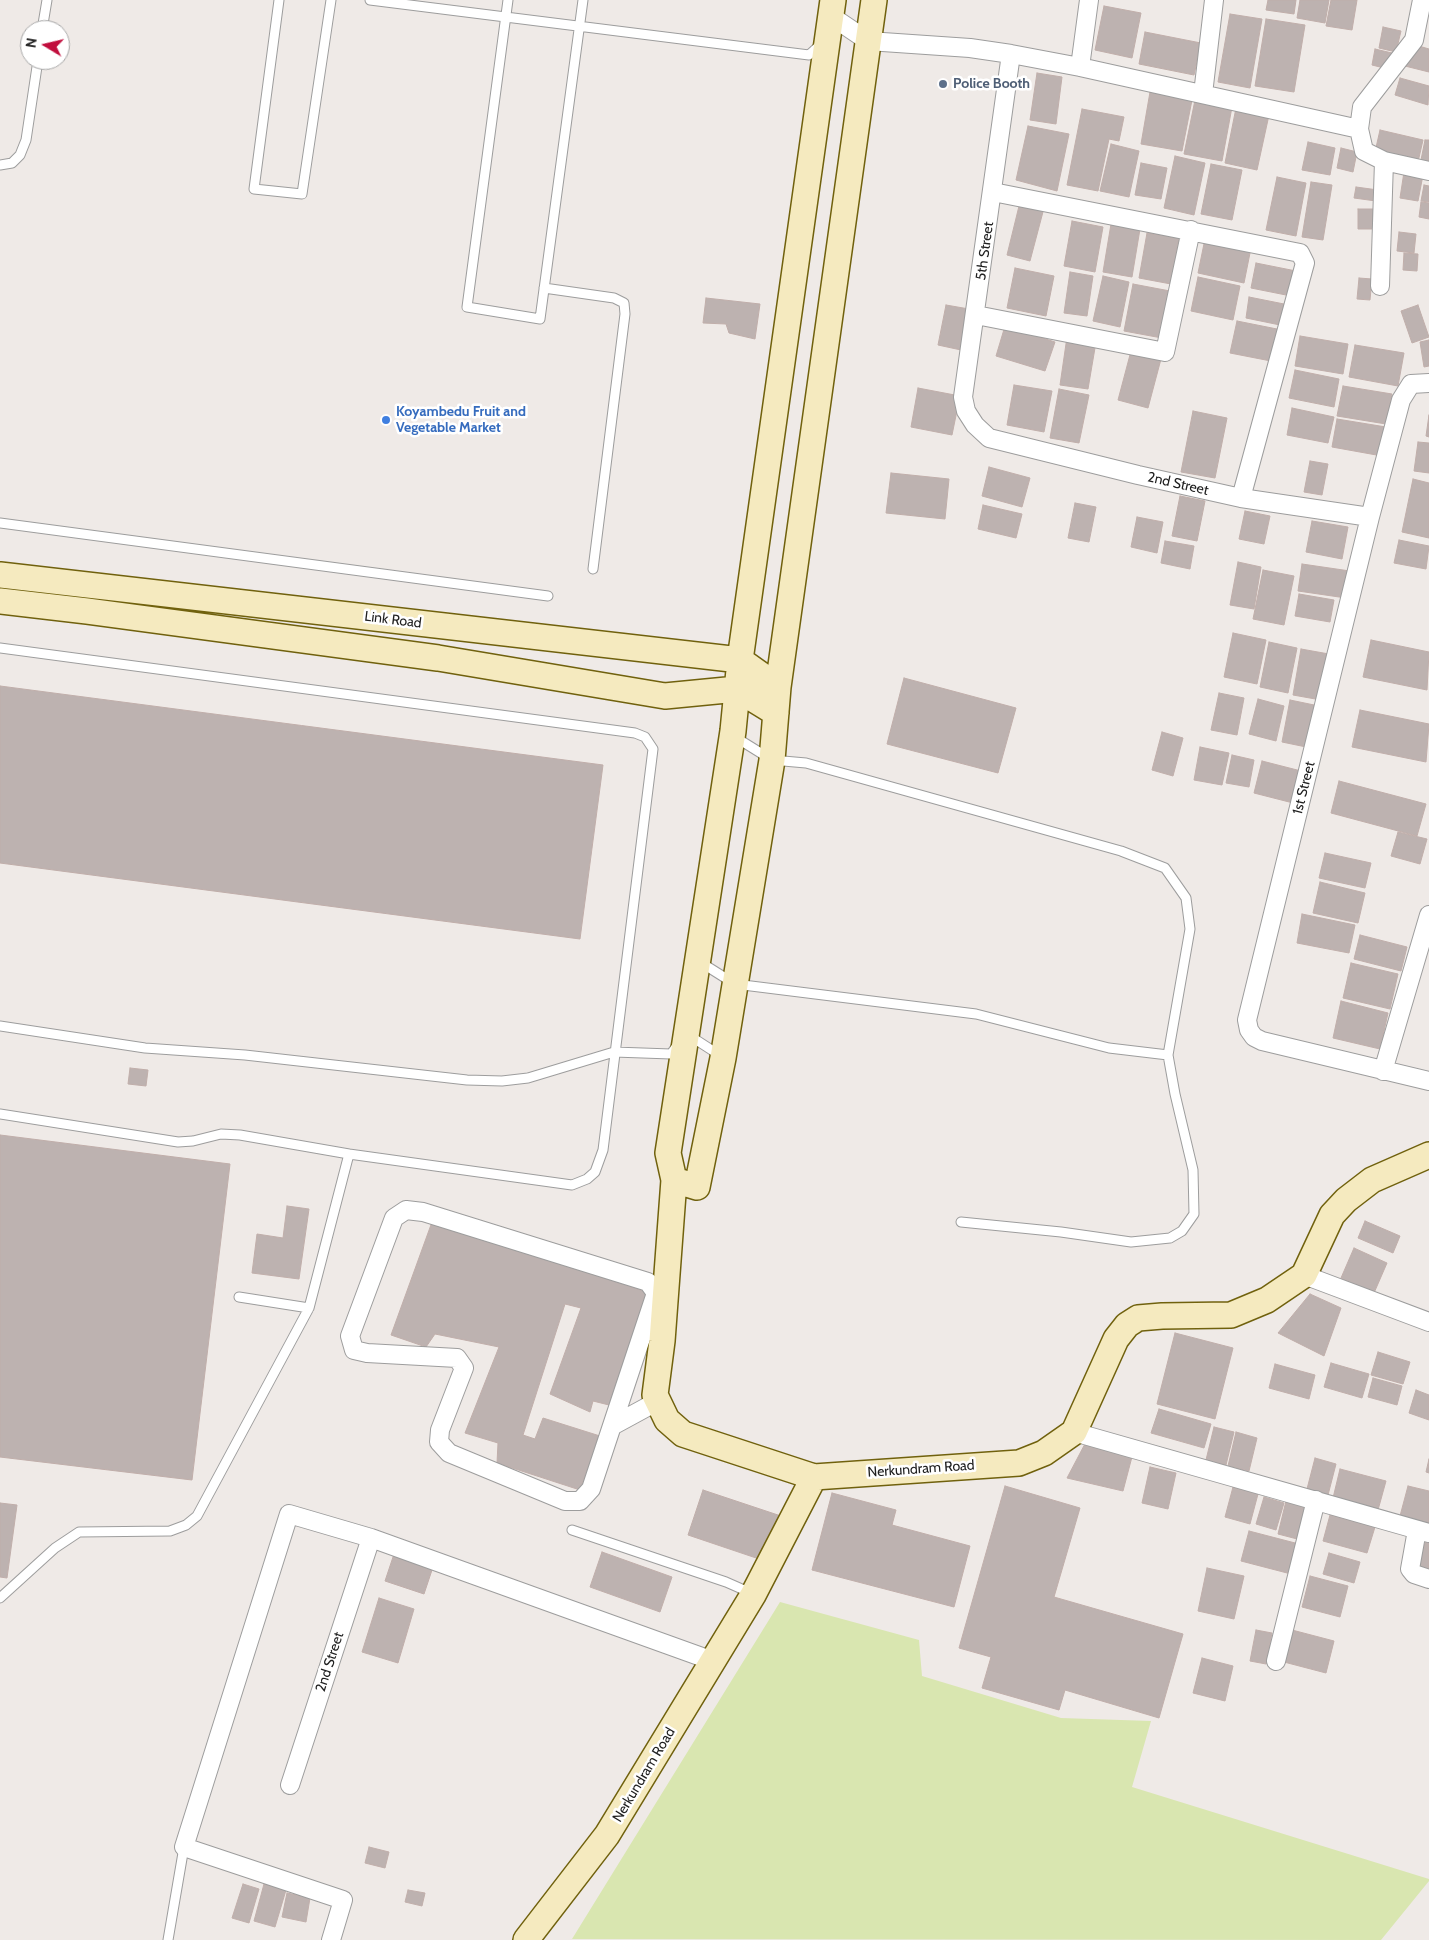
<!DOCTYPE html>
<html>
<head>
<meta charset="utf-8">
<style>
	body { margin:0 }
	#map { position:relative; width:1429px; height:1940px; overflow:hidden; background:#efeae7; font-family:Cabin,sans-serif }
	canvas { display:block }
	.north { position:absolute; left:20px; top:20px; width:50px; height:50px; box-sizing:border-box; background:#fff; border:1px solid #a6a6a6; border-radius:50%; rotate:279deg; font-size:14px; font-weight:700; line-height:20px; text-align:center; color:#202020 }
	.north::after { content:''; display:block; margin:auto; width:18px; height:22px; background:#c10e3d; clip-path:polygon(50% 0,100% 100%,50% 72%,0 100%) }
</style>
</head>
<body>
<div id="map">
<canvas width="1429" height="1940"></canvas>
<div class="north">N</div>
</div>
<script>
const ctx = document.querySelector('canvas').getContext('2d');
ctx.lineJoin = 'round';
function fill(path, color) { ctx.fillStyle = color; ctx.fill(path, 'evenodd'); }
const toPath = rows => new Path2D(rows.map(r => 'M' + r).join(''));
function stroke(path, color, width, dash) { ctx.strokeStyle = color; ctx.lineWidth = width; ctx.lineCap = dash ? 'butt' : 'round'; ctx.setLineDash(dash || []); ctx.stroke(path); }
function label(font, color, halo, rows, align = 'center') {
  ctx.font = font + ' Cabin,sans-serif'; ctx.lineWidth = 5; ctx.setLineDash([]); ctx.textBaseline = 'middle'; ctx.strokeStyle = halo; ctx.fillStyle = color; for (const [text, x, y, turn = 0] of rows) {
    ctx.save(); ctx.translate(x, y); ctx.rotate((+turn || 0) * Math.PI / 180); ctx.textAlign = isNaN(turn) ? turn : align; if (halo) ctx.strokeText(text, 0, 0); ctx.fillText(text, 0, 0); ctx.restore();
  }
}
const grass = toPath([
	[780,1602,919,1640,922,1676,1061,1718,1151,1721,1132,1787,1429,1879,1429,1881,1381,1940,572,1939]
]);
const building = toPath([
	[1268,0,1296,0,1294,14,1266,10,1268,0],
	[1300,0,1329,0,1325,23,1297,18,1300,0],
	[1331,0,1357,0,1352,30,1326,26,1331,0],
	[1104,6,1141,13,1132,58,1095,50,1104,6],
	[1230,14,1262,19,1250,88,1218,82,1230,14],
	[1266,19,1305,25,1294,92,1255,86,1266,19],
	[1383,27,1401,31,1396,52,1379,48,1383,27],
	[1145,32,1201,43,1194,75,1139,64,1145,32],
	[1412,44,1429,49,1429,72,1401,65,1412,44],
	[1375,49,1392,53,1388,69,1372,65,1375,49],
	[1037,73,1062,77,1056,124,1030,120,1037,73],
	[1400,78,1429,86,1428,105,1395,95,1400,78],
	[1150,92,1192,100,1182,151,1141,144,1150,92],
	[1195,100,1232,107,1222,161,1184,154,1195,100],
	[1236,108,1269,115,1257,170,1225,163,1236,108],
	[1082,109,1124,117,1119,141,1109,139,1098,191,1067,185,1082,109],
	[1028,126,1069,134,1057,191,1016,180,1028,126],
	[1380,130,1423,140,1418,162,1375,152,1380,130],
	[1425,140,1429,140,1429,167,1420,165,1425,140],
	[1308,142,1335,148,1330,175,1302,170,1308,142],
	[1111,144,1139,151,1129,197,1100,191,1111,144],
	[1341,148,1357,152,1353,172,1337,168,1341,148],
	[1175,156,1205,163,1194,215,1164,208,1175,156],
	[1141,163,1167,168,1161,199,1135,195,1141,163],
	[1211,164,1242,170,1232,220,1201,214,1211,164],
	[1404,172,1423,175,1418,201,1400,198,1404,172],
	[1277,177,1306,183,1296,236,1266,230,1277,177],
	[1311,182,1332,185,1323,240,1302,237,1311,182],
	[1424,185,1429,186,1429,202,1421,201,1424,185],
	[1356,187,1378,190,1376,201,1354,198,1356,187],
	[1020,202,1044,208,1030,261,1007,255,1020,202],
	[1421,202,1429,203,1429,219,1419,217,1421,202],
	[1358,209,1380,209,1380,229,1358,229,1358,209],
	[1072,221,1103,227,1095,272,1064,266,1072,221],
	[1111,224,1140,229,1132,277,1103,272,1111,224],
	[1399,232,1416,234,1414,253,1397,251,1399,232],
	[1147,233,1179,238,1171,284,1139,278,1147,233],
	[1206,234,1252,243,1244,283,1198,273,1206,234],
	[1404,253,1418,254,1417,271,1403,270,1404,253],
	[1256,263,1296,271,1291,296,1251,288,1256,263],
	[1015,268,1054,276,1046,316,1007,308,1015,268],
	[1070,272,1093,276,1087,316,1064,313,1070,272],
	[1103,276,1129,282,1120,327,1093,321,1103,276],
	[1198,277,1240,286,1233,320,1191,311,1198,277],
	[1359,278,1372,279,1370,300,1357,299,1359,278],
	[1133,284,1170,291,1162,338,1124,331,1133,284],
	[1249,297,1284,304,1280,325,1246,318,1249,297],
	[706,298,760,304,755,339,729,333,726,324,703,323,706,298],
	[946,305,969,309,961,350,938,345,946,305],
	[1418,305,1429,337,1412,343,1401,311,1418,305],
	[1237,321,1282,330,1276,362,1230,353,1237,321],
	[1005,326,1055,342,1045,371,996,356,1005,326],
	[1300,336,1348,344,1343,374,1295,366,1300,336],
	[1067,337,1096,342,1088,389,1060,385,1067,337],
	[1429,340,1429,366,1424,367,1420,342,1429,340],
	[1355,345,1404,353,1398,386,1349,377,1355,345],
	[1131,351,1161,359,1148,408,1118,400,1131,351],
	[1295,370,1339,379,1334,407,1289,398,1295,370],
	[1014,385,1052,391,1044,432,1007,425,1014,385],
	[1343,386,1392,394,1386,424,1337,416,1343,386],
	[918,388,960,396,952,435,911,427,918,388],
	[1059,389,1089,395,1079,443,1050,438,1059,389],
	[1292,408,1334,417,1328,443,1287,435,1292,408],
	[1193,411,1227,418,1215,478,1181,472,1193,411],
	[1429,415,1429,437,1426,436,1429,415],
	[1337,419,1386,427,1382,456,1332,447,1337,419],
	[1418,442,1429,443,1429,473,1414,471,1418,442],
	[1310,461,1328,464,1322,495,1304,492,1310,461],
	[989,467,1030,478,1022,507,982,496,989,467],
	[891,473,949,479,945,519,886,513,891,473],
	[1413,479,1429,483,1429,538,1402,532,1413,479],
	[1180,496,1205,501,1197,541,1172,536,1180,496],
	[1075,503,1096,507,1089,542,1068,538,1075,503],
	[983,505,1022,514,1016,538,978,529,983,505],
	[1245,511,1270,516,1264,544,1239,539,1245,511],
	[1137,517,1163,522,1157,553,1131,547,1137,517],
	[1312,521,1348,527,1342,559,1306,552,1312,521],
	[1399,540,1429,546,1426,569,1394,563,1399,540],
	[1165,541,1194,546,1190,569,1161,563,1165,541],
	[1238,562,1261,567,1254,609,1230,605,1238,562],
	[1302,564,1350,571,1346,598,1298,591,1302,564],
	[1263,570,1294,576,1284,625,1253,619,1263,570],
	[1299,594,1334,600,1330,622,1295,616,1299,594],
	[1233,633,1266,640,1257,684,1224,677,1233,633],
	[1371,640,1429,652,1427,690,1363,677,1371,640],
	[1269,642,1297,648,1288,693,1260,687,1269,642],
	[1301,649,1329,654,1321,700,1293,695,1301,649],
	[904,678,1016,708,998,773,887,744,904,678],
	[0,686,603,765,580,939,0,863,0,686],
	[1219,693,1244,698,1237,735,1211,730,1219,693],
	[1258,699,1284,706,1276,741,1249,734,1258,699],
	[1290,700,1319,706,1311,748,1282,742,1290,700],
	[1360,710,1429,724,1426,762,1352,747,1360,710],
	[1162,732,1183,738,1173,776,1152,770,1162,732],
	[1200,747,1229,753,1222,785,1194,780,1200,747],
	[1232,755,1254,760,1249,787,1226,783,1232,755],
	[1262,761,1305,772,1297,804,1254,793,1262,761],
	[1339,781,1426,804,1417,836,1331,813,1339,781],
	[1398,832,1427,839,1420,864,1391,856,1398,832],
	[1325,853,1371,863,1365,888,1319,878,1325,853],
	[1320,882,1365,893,1358,923,1313,913,1320,882],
	[1302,914,1355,925,1349,953,1297,943,1302,914],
	[1360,935,1407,947,1401,971,1354,959,1360,935],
	[1351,963,1398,974,1390,1009,1343,998,1351,963],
	[1341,1001,1388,1013,1380,1049,1333,1038,1341,1001],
	[130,1068,148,1070,146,1086,128,1084,130,1068],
	[0,1135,230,1164,192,1480,0,1457,0,1135],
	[287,1206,309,1209,299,1279,252,1273,257,1234,283,1238,287,1206],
	[1365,1221,1400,1236,1393,1253,1358,1238,1365,1221],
	[432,1222,647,1292,613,1406,593,1401,590,1412,550,1394,581,1308,565,1304,523,1435,535,1439,543,1418,600,1436,580,1490,497,1463,498,1443,465,1433,499,1347,435,1334,426,1347,391,1335,432,1222],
	[1354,1248,1387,1263,1374,1293,1341,1278,1354,1248],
	[1310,1294,1341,1308,1324,1356,1278,1333,1310,1294],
	[1175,1333,1233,1348,1215,1419,1157,1404,1175,1333],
	[1378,1352,1410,1362,1403,1384,1371,1375,1378,1352],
	[1331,1363,1369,1374,1362,1398,1324,1387,1331,1363],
	[1275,1364,1315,1375,1309,1399,1269,1388,1275,1364],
	[1373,1378,1402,1386,1397,1405,1368,1397,1373,1378],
	[1416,1390,1429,1395,1429,1420,1409,1413,1416,1390],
	[1159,1409,1211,1424,1204,1448,1151,1433,1159,1409],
	[1214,1427,1234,1432,1226,1465,1206,1460,1214,1427],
	[1236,1432,1257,1438,1249,1471,1228,1466,1236,1432],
	[1087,1440,1133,1453,1123,1491,1067,1478,1087,1440],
	[1315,1458,1336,1464,1328,1495,1307,1489,1315,1458],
	[1429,1459,1429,1473,1426,1472,1429,1459],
	[1150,1467,1176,1473,1168,1509,1142,1503,1150,1467],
	[1340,1469,1386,1481,1378,1510,1333,1498,1340,1469],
	[1005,1486,1080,1508,1054,1597,1183,1634,1159,1718,1065,1690,1059,1710,982,1688,991,1657,959,1648,1005,1486],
	[1408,1486,1429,1491,1429,1524,1400,1516,1408,1486],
	[1233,1487,1258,1494,1250,1524,1225,1517,1233,1487],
	[703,1490,781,1516,765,1561,688,1535,703,1490],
	[832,1493,896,1510,892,1525,970,1546,954,1607,812,1570,832,1493],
	[1264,1497,1284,1503,1276,1530,1256,1524,1264,1497],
	[1286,1501,1309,1507,1301,1540,1278,1534,1286,1501],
	[0,1503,17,1505,7,1578,0,1577,0,1503],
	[1330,1515,1375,1527,1367,1553,1323,1541,1330,1515],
	[1249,1531,1299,1544,1291,1574,1241,1561,1249,1531],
	[1426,1540,1429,1541,1429,1574,1417,1570,1426,1540],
	[396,1548,435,1561,424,1594,385,1581,396,1548],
	[602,1552,672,1577,660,1612,590,1587,602,1552],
	[1329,1553,1360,1562,1354,1583,1323,1574,1329,1553],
	[1207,1568,1244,1576,1234,1619,1198,1611,1207,1568],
	[1310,1576,1348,1586,1340,1617,1302,1607,1310,1576],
	[379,1598,414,1609,398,1663,362,1652,379,1598],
	[1256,1630,1272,1633,1266,1664,1250,1661,1256,1630],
	[1292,1630,1334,1641,1326,1673,1284,1662,1292,1630],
	[1202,1658,1233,1666,1225,1701,1193,1693,1202,1658],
	[369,1847,389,1852,385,1868,365,1863,369,1847],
	[243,1884,259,1889,249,1923,232,1918,243,1884],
	[264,1884,286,1890,275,1927,254,1921,264,1884],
	[408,1890,425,1893,422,1906,405,1902,408,1890],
	[287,1893,310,1898,306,1922,282,1917,287,1893]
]);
const lane = toPath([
	[279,0,254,189,302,194,331,0],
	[370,0,809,55,822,43],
	[508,0,467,307,540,319,583,0],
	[42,30,47,0],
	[0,165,12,163,20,155,26,140,38,60],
	[544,288,614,298,624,303,625,314,593,569],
	[0,523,548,596],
	[0,648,635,733,645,737,653,749,603,1150,595,1172,587,1179,572,1185,349,1154,309,1308,197,1516,186,1525,170,1531,79,1532,55,1548,0,1598],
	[700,962,735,984,976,1014,1109,1048,1168,1055,1190,929,1186,898,1165,868,1121,851,806,763,772,760,735,737],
	[0,1026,145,1048,245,1055,467,1080,502,1081,528,1078,614,1052,671,1054,678,1044],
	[690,1036,721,1056],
	[0,1114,178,1142,193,1141,221,1134,240,1135,349,1154],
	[961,1222,1061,1232,1131,1242,1170,1238,1182,1231,1194,1214,1193,1170,1175,1094,1168,1055],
	[239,1297,309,1308],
	[572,1530,726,1582,751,1593],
	[168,1940,184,1847]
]);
const street = toPath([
	[1422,0,1414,40,1362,107,1359,129,1364,151,1384,161,1429,171],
	[831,16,868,41,970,48,1011,54,1080,67,1359,129],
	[1011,54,963,397,966,411,975,425,989,438,1138,475,1241,498,1370,517],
	[1080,67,1089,0],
	[1203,94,1214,0],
	[993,192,1300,253,1305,263,1241,498],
	[1380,286,1384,161],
	[976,315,1165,352,1191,230],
	[1429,383,1411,384,1401,400,1370,517,1247,1020,1249,1030,1254,1037,1262,1041,1429,1081],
	[1383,1071,1429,915],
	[406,1210,423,1212,648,1282,656,1293,591,1489,580,1501,565,1501,449,1453,439,1442,440,1430,464,1368,457,1358,367,1353,354,1350,350,1336,394,1218,406,1210],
	[1304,1275,1429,1322],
	[612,1426,658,1401],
	[1074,1432,1429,1533],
	[1417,1530,1410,1569,1414,1574,1429,1579],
	[1276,1661,1316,1500],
	[290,1785,371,1538],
	[331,1940,343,1900,184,1847,289,1514,371,1538,713,1661]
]);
const secondary = toPath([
	[833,0,740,660,733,731,668,1153,674,1180,662,1341,655,1395,667,1420,683,1434,814,1477,1019,1463,1044,1453,1074,1432,1116,1339,1127,1325,1138,1318,1162,1316,1231,1315,1267,1300,1304,1275,1332,1215,1346,1200,1372,1180,1429,1155],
	[0,575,740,660,778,687],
	[0,601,87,611,438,658,665,696,737,689,776,713],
	[674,1180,697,1187,723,1058,772,760,778,687,874,0],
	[526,1940,607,1835,753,1595,814,1477]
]);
const markers = [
	[943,84,5,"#5c6f8a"],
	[386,420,5,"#3f7fe0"]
];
const serviceNames = [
	["Police Booth",953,84]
];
const streetNames = [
	["5th Street",985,251,-82],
	["2nd Street",1178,484,13],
	["Link Road",393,620,7],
	["1st Street",1304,788,-76],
	["Nerkundram Road",921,1469,-4],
	["2nd Street",330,1662,-72],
	["Nerkundram Road",644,1775,-59]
];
const shopNames = [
	["Koyambedu Fruit and",396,412],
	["Vegetable Market",396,428]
];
fill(grass, '#d9e6b0');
fill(building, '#bdb2b0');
stroke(building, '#c0aeaa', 1);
stroke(lane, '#9d9d9d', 11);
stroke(street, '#9d9d9d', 20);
stroke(secondary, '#70610d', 28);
stroke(lane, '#fff', 9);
stroke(street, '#fff', 18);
stroke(secondary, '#f5eabf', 25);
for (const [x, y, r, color] of markers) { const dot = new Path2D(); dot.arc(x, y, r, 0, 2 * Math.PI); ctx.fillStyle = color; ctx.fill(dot); stroke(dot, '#fff', 2); }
label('bold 14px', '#4e5e75', '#fff', serviceNames, 'left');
label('14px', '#202020', '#fff', streetNames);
label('bold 14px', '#366cbe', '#fff', shopNames, 'left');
</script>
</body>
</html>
